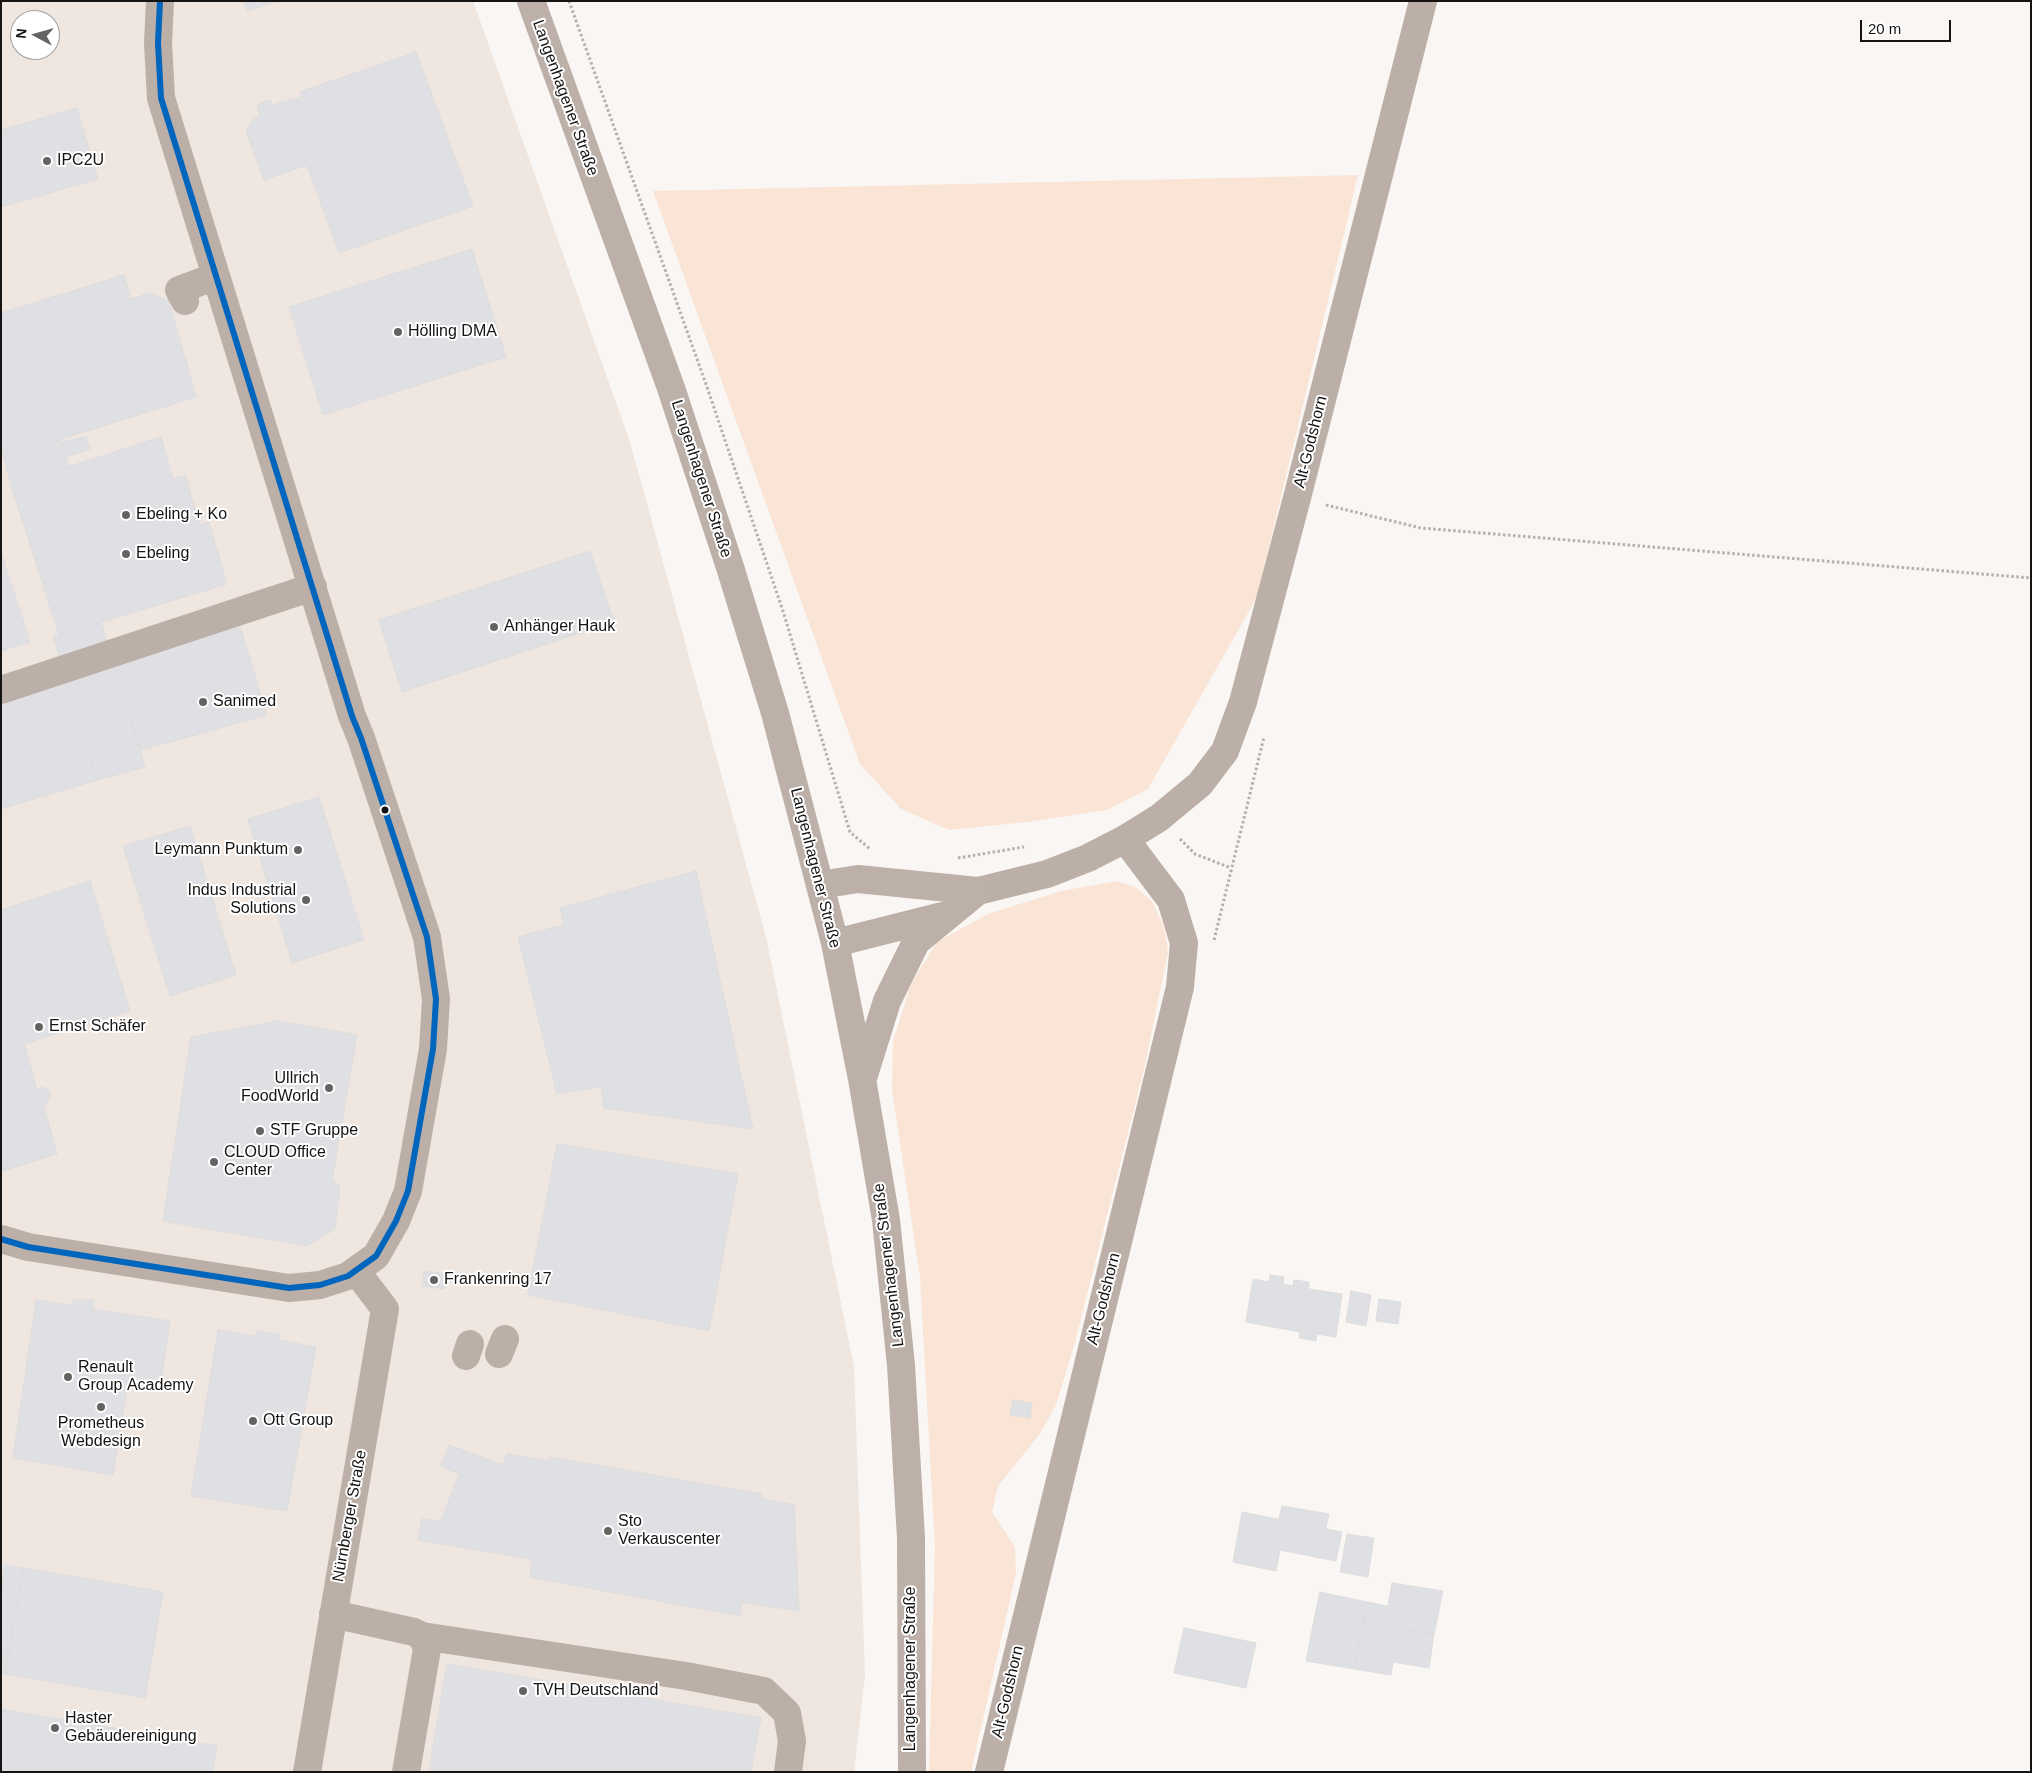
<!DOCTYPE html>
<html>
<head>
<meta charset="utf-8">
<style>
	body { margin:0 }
	#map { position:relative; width:2032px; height:1773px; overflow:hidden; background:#f9f6f3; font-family:Helvetica,sans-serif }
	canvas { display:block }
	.frame { position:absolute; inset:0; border:2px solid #161412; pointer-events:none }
	.north { position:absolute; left:10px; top:10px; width:50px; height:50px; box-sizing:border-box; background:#fff; border:1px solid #a2a1a0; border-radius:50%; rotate:276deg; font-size:14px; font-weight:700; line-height:20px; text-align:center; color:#161412 }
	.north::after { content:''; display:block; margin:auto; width:18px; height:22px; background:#656361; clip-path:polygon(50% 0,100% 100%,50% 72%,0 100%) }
	.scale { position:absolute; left:1860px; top:20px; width:91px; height:22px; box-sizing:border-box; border:2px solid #161412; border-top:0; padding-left:6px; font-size:15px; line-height:18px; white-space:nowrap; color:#161412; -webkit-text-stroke:4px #fff; paint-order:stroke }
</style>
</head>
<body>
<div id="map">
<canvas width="2032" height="1773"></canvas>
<div class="frame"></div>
<div class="north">N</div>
<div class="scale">20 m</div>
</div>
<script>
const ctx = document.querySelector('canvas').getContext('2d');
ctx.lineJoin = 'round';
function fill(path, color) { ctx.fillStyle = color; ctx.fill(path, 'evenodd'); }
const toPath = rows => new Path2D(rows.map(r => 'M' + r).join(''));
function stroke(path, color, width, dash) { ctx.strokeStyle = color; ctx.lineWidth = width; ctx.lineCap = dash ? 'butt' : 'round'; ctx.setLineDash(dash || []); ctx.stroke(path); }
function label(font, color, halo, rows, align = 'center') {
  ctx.font = font + ' Helvetica,sans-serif'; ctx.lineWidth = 4; ctx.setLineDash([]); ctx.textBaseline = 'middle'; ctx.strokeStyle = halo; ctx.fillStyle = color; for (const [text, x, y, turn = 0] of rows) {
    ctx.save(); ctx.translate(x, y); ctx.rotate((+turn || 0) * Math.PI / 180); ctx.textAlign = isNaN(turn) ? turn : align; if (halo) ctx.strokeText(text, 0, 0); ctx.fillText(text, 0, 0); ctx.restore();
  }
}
const built = toPath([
	[1,1,473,1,630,442,766,937,854,1367,865,1675,854,1772,1,1772],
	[20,20,50,20,50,50,20,50]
]);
const green = toPath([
	[1358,175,1257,597,1148,789,1107,810,1027,822,949,830,901,809,860,764,653,191],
	[1117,881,1135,887,1152,901,1165,930,1168,952,1145,1065,1074,1346,1056,1405,1039,1435,998,1486,992,1512,1015,1547,1016,1573,971,1772,929,1772,935,1546,920,1277,892,1090,893,1041,912,982,937,942,988,914,1061,891]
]);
const building = toPath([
	[244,1,278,1,247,11,244,1],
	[416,52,473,206,339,253,307,165,264,180,246,131,254,118,260,116,257,105,270,100,272,105,302,97,300,92,416,52],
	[77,108,98,179,1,207,1,130,77,108],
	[472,249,506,357,323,415,289,307,472,249],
	[124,275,131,299,150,293,169,301,196,397,4,457,1,447,1,313,124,275],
	[86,436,90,449,65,457,61,443,86,436],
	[161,437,173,479,186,476,199,525,209,522,227,584,59,635,11,485,161,437],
	[60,440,69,467,11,485,4,457,60,440],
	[590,551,614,622,402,692,379,620,590,551],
	[1,552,30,642,1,651,1,552],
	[101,622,145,767,97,780,53,636,101,622],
	[239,623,267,715,141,750,113,661,239,623],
	[66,677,97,780,1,809,1,698,66,677],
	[319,797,364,940,292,963,248,819,319,797],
	[190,826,236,975,170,996,123,846,190,826],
	[696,871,753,1129,604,1108,601,1087,557,1094,518,937,564,925,560,908,696,871],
	[90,881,130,1011,24,1044,37,1090,42,1087,49,1090,50,1094,50,1097,47,1102,43,1103,57,1154,3,1171,1,1166,1,910,90,881],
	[278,1021,357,1035,332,1180,340,1186,335,1229,307,1246,163,1221,191,1037,278,1021],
	[557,1144,738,1174,709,1331,528,1295,557,1144],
	[424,1271,447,1274,444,1289,422,1286,424,1271],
	[1270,1275,1284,1277,1283,1284,1293,1286,1294,1280,1309,1282,1309,1289,1342,1294,1336,1337,1317,1334,1316,1341,1299,1338,1300,1332,1246,1322,1253,1279,1269,1282,1270,1275],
	[1351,1291,1371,1295,1366,1326,1346,1322,1351,1291],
	[1379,1299,1401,1302,1398,1324,1376,1321,1379,1299],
	[36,1300,170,1321,161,1382,129,1376,113,1475,13,1458,36,1300],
	[72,1300,94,1300,93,1309,72,1305,72,1300],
	[218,1330,256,1336,257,1331,279,1334,278,1340,316,1347,287,1511,191,1496,218,1330],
	[1013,1400,1032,1403,1030,1418,1010,1415,1013,1400],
	[449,1445,503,1465,507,1454,549,1461,550,1457,762,1494,761,1498,794,1505,799,1611,742,1602,740,1616,530,1577,532,1559,418,1540,422,1519,441,1521,459,1474,441,1466,449,1445],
	[1282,1506,1329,1514,1326,1528,1279,1519,1282,1506],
	[1242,1512,1342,1532,1336,1561,1280,1550,1276,1571,1233,1562,1242,1512],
	[1347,1534,1374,1538,1368,1577,1340,1572,1347,1534],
	[5,1565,23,1568,5,1674,1,1673,1,1589,5,1565],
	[23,1568,163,1592,145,1698,5,1674,23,1568],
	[1392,1583,1443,1591,1434,1634,1363,1623,1367,1602,1388,1606,1392,1583],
	[1320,1592,1367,1602,1363,1623,1315,1615,1320,1592],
	[1315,1615,1363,1623,1354,1669,1306,1661,1315,1615],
	[1363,1623,1434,1634,1429,1668,1393,1662,1391,1675,1354,1669,1363,1623],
	[1184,1628,1256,1643,1246,1688,1174,1673,1184,1628],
	[447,1664,761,1718,751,1772,429,1772,447,1664],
	[1,1709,217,1746,212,1772,1,1772,1,1709]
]);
const path = toPath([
	[569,1,707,387,782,608,850,832,870,849],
	[1326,505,1421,528,2031,578],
	[1180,839,1195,854,1231,868],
	[958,858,1024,847],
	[1214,940,1264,737]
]);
const minor = toPath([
	[185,301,179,290,216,276],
	[1,690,313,587],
	[978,891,1047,874,1088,858,1125,839,1159,818,1200,784,1225,751,1243,702,1297,498,1423,1],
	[1,1239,28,1247,289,1288,320,1285,348,1276,376,1256,396,1221,408,1191,433,1049,436,999,427,937,361,738,352,716,161,98,158,43,160,1],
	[499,1354,505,1339],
	[466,1356,470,1344],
	[333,1614,414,1632,422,1636,427,1649,406,1772],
	[422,1636,686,1676,764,1691,787,1713,792,1741,788,1772],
	[307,1772,385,1309,356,1271],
	[989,1772,1180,987,1184,943,1171,900,1125,839]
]);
const major = toPath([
	[531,1,671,388,730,567,775,713,835,943,862,1079,886,1220,901,1365,911,1538,912,1772],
	[820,885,858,879,978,891],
	[835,943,942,916],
	[863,1078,887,1001,916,942,978,891]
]);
const bus1 = toPath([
	[1,1239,28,1247,289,1288,320,1285,348,1276,376,1256,396,1221,408,1191,433,1049,436,999,427,937,361,738,352,716,161,98,158,43,160,1]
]);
const markers = [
	[47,161,5,"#656361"],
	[398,332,5,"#656361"],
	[126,515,5,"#656361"],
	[126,554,5,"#656361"],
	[494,627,5,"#656361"],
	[203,702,5,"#656361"],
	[385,810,4.5,"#161412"],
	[298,850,5,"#656361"],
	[306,900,5,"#656361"],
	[39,1027,5,"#656361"],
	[329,1088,5,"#656361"],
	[260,1131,5,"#656361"],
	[214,1162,5,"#656361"],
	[434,1280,5,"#656361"],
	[68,1377,5,"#656361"],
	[101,1407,5,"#656361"],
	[253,1421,5,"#656361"],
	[608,1531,5,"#656361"],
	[523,1691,5,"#656361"],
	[55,1728,5,"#656361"]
];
const streetNames = [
	["Langenhagener Straße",565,98,70],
	["Alt-Godshorn",1311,442,-76],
	["Langenhagener Straße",701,479,72],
	["Langenhagener Straße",815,868,76],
	["Langenhagener Straße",889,1265,-97],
	["Alt-Godshorn",1104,1299,-76],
	["Nürnberger Straße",350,1516,-80],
	["Langenhagener Straße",911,1669,-90],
	["Alt-Godshorn",1008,1692,-77]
];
const poiNames = [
	["IPC2U",57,161],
	["Hölling DMA",408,332],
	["Ebeling + Ko",136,515],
	["Ebeling",136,554],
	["Anhänger Hauk",504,627],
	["Sanimed",213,702],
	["Leymann Punktum",288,850,"right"],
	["Indus Industrial",296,891,"right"],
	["Solutions",296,909,"right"],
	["Ernst Schäfer",49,1027],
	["Ullrich",319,1079,"right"],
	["FoodWorld",319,1097,"right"],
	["STF Gruppe",270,1131],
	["CLOUD Office",224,1153],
	["Center",224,1171],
	["Frankenring 17",444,1280],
	["Renault",78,1368],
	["Group Academy",78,1386],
	["Ott Group",263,1421],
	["Prometheus",101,1424,"center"],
	["Webdesign",101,1442,"center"],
	["Sto",618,1522],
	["Verkauscenter",618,1540],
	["TVH Deutschland",533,1691],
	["Haster",65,1719],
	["Gebäudereinigung",65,1737]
];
fill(built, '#efe6e0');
fill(green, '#fae4d6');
fill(building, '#dee0e4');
stroke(building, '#dedddd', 1);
stroke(path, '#b8afab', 3, [2.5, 2.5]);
stroke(minor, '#bcafa7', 28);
stroke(major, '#bdb0a8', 28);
stroke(bus1, '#0065bd', 6);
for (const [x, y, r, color] of markers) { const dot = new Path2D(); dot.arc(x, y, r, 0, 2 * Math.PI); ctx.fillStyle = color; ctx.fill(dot); stroke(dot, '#fff', 2); }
label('16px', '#161412', '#fff', streetNames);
label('16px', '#161412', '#fff', poiNames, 'left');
</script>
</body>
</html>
